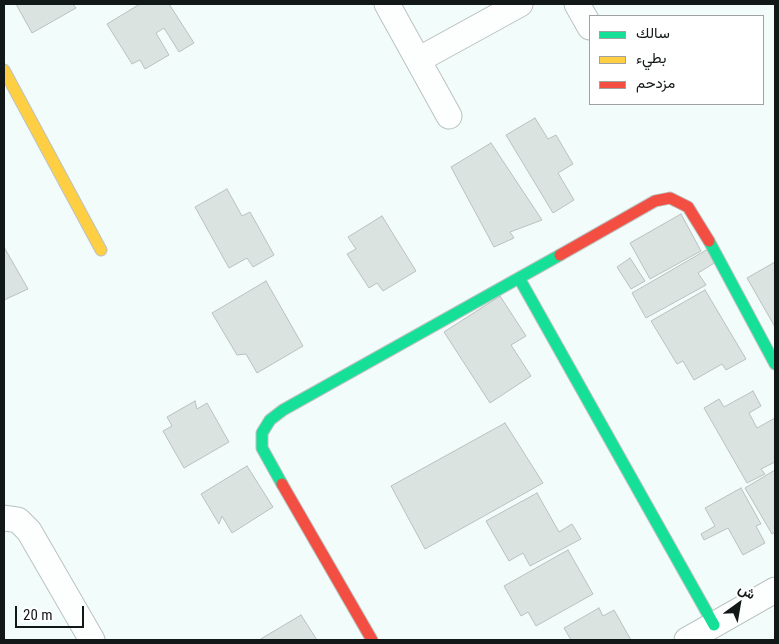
<!DOCTYPE html>
<html>
<head>
<meta charset="utf-8">
<style>
	body { margin:0 }
	#map { position:relative; width:779px; height:644px; overflow:hidden; background:#f2fcfa; font-family:"Roboto Condensed",Vazirmatn,sans-serif }
	canvas { display:block }
	.frame { position:absolute; inset:0; border:5px solid #121717; pointer-events:none }
	.legend { position:absolute; left:589px; top:15px; width:175px; height:90px; box-sizing:border-box; background:#fff; border:1px solid #a0a2a2; margin:0; padding:6px 9px; list-style:none; font-size:15px; color:#121717 }
	.legend li { display:flex; align-items:center; gap:10px; height:25px }
	.legend b { width:25px; border:1px solid #a0a2a2 }
	.north { position:absolute; left:714px; top:579px; width:50px; height:50px; -webkit-text-stroke:4px #fff; paint-order:stroke; rotate:32deg; font-size:14px; font-weight:700; line-height:20px; text-align:center; color:#121717 }
	.north::after { content:''; display:block; margin:auto; width:18px; height:22px; background:#121717; clip-path:polygon(50% 0,100% 100%,50% 72%,0 100%) }
	.scale { position:absolute; left:15px; top:606px; width:69px; height:22px; box-sizing:border-box; border:2px solid #121717; border-top:0; padding-left:6px; font-size:15px; line-height:18px; white-space:nowrap; color:#121717; -webkit-text-stroke:4px #fff; paint-order:stroke }
</style>
</head>
<body>
<div id="map">
<canvas width="779" height="644"></canvas>
<div class="frame"></div>
<ul class="legend">
<li><b style="height:6px;background:#16e098"></b>سالك</li>
<li><b style="height:6px;background:#ffcf43"></b>بطيء</li>
<li><b style="height:6px;background:#f24e42"></b>مزدحم</li>
</ul>
<div class="north">ش</div>
<div class="scale">20 m</div>
</div>
<script>
const ctx = document.querySelector('canvas').getContext('2d');
ctx.lineJoin = 'round';
function fill(path, color) { ctx.fillStyle = color; ctx.fill(path, 'evenodd'); }
const toPath = rows => new Path2D(rows.map(r => 'M' + r).join(''));
function stroke(path, color, width, dash) { ctx.strokeStyle = color; ctx.lineWidth = width; ctx.lineCap = dash ? 'butt' : 'round'; ctx.setLineDash(dash || []); ctx.stroke(path); }
const building = toPath([
	[16,4,73,4,76,8,32,33,16,4],
	[140,4,169,4,194,43,179,52,164,28,156,33,169,55,145,69,140,60,132,64,107,24,140,4],
	[535,118,548,139,556,135,573,164,558,173,574,200,553,213,506,135,535,118],
	[491,143,542,220,510,232,514,238,494,247,451,167,491,143],
	[227,189,242,216,250,212,274,255,253,267,247,258,229,268,195,207,227,189],
	[681,214,701,251,650,279,630,243,681,214],
	[382,216,416,271,383,291,377,283,369,288,347,254,356,249,348,237,382,216],
	[4,247,28,289,4,300,4,247],
	[708,249,716,262,698,273,706,285,646,318,632,293,708,249],
	[630,258,645,281,631,289,617,267,630,258],
	[775,262,775,327,747,278,775,262],
	[266,281,303,346,257,373,246,354,237,355,212,313,266,281],
	[705,290,746,359,726,370,722,364,694,380,683,361,677,364,651,321,705,290],
	[500,296,526,336,511,345,531,376,490,403,444,332,500,296],
	[753,391,761,406,749,413,757,428,775,418,775,462,761,469,765,474,747,483,704,408,719,399,724,407,753,391],
	[195,401,197,409,207,403,229,442,184,468,163,431,172,426,167,417,195,401],
	[505,423,543,483,425,549,391,486,505,423],
	[247,466,273,507,232,533,222,516,219,524,201,494,247,466],
	[775,470,775,532,772,534,745,488,775,470],
	[741,488,761,524,756,526,765,543,743,555,728,528,704,540,701,534,715,526,705,508,741,488],
	[537,493,559,532,572,524,581,539,530,566,523,553,509,561,486,521,537,493],
	[568,550,593,594,536,626,528,612,521,616,504,586,568,550],
	[599,608,603,616,614,610,631,640,571,640,564,628,599,608],
	[301,615,317,640,259,640,301,615]
]);
const street = toPath([
	[387,4,449,116],
	[577,4,590,27],
	[418,60,520,4],
	[4,518,18,520,29,531,92,640],
	[687,640,775,590]
]);
const fast = toPath([
	[709,241,775,364],
	[519,278,714,625],
	[282,484,262,448,262,433,270,420,283,410,560,255]
]);
const slow = toPath([
	[4,70,101,250]
]);
const jam = toPath([
	[560,255,655,201,670,198,688,207,709,241],
	[282,484,372,640]
]);
fill(building, '#dbe3e1');
stroke(building, '#b9c0bf', 1);
stroke(street, '#bbc2c1', 27);
stroke(fast, '#bbc2c1', 13);
stroke(slow, '#bbc2c1', 13);
stroke(jam, '#bbc2c1', 13);
stroke(street, '#fdfffe', 25);
stroke(fast, '#16e098', 11);
stroke(slow, '#ffcf43', 11);
stroke(jam, '#f24e42', 11);
</script>
</body>
</html>
